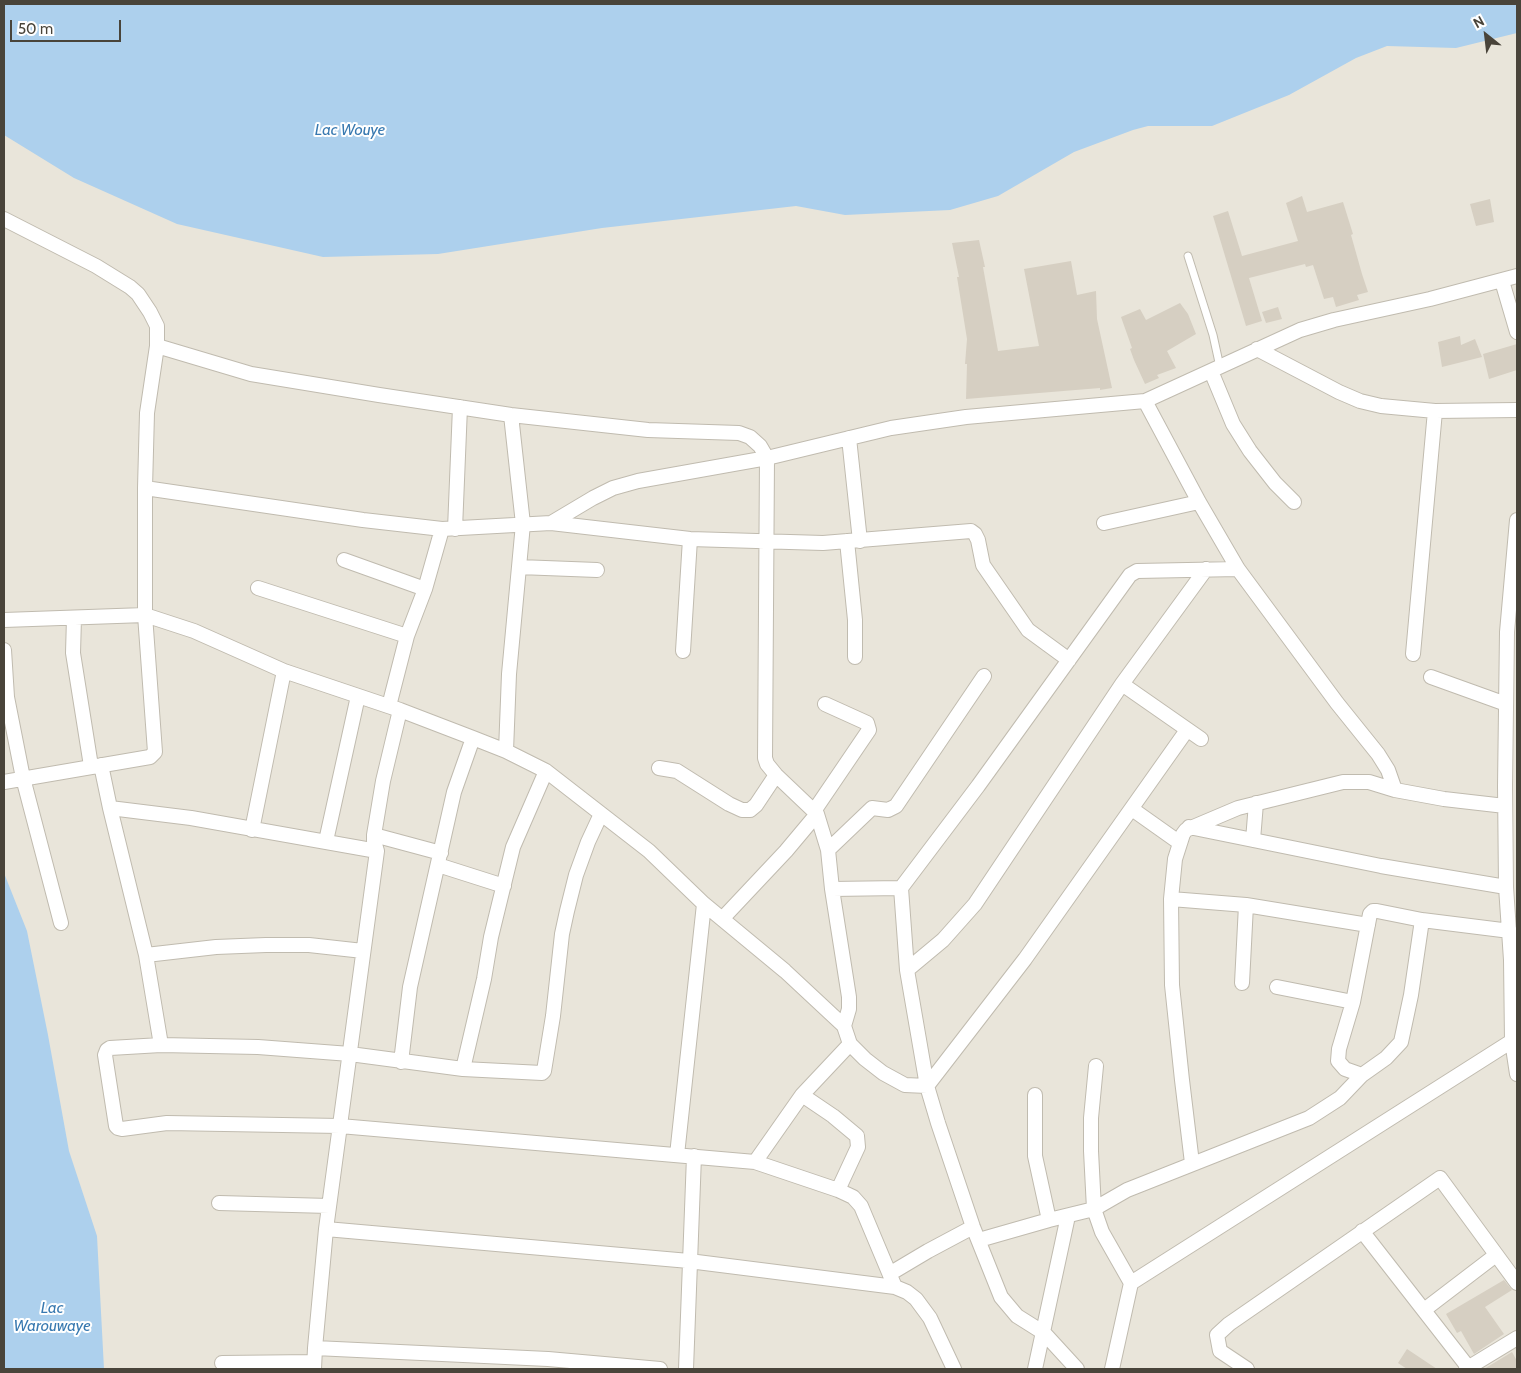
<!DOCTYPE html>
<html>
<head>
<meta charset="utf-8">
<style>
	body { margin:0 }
	#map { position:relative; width:1521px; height:1373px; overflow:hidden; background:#f5f3ec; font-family:Cabin,sans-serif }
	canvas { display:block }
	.frame { position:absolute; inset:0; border:5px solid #49443a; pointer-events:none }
	.north { position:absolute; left:1461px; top:10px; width:50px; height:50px; -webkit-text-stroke:4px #fff; paint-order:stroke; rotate:331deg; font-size:14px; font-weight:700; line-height:20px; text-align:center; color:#49443a }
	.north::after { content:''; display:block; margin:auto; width:18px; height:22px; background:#49443a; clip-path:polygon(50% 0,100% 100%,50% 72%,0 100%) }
	.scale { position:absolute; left:10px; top:20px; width:111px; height:22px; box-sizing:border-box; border:2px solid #49443a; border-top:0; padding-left:6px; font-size:15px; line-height:18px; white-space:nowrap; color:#49443a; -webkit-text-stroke:4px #fff; paint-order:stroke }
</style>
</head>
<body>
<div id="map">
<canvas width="1521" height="1373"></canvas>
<div class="frame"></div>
<div class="north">N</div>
<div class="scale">50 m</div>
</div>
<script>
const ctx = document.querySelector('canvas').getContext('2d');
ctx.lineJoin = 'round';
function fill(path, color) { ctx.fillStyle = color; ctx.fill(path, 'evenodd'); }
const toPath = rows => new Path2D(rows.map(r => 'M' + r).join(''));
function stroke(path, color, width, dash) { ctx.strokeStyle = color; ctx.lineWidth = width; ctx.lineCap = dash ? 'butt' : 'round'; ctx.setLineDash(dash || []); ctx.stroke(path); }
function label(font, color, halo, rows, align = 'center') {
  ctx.font = font + ' Cabin,sans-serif'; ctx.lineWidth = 4; ctx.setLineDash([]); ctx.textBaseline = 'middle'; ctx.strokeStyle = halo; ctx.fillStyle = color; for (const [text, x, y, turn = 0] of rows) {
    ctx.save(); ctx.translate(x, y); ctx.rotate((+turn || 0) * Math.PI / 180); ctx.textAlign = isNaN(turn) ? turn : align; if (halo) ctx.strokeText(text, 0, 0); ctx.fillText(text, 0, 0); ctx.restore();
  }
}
const residential = toPath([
	[4,4,1517,4,1517,1369,4,1369]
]);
const water = toPath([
	[4,4,1517,4,1517,33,1456,48,1387,46,1356,58,1289,95,1212,126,1148,126,1133,130,1074,152,998,196,950,210,845,215,796,206,602,228,438,254,323,257,177,224,74,178,4,135],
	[4,873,27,931,48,1035,69,1151,97,1236,104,1369,4,1369]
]);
const building = toPath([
	[1302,196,1307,212,1343,202,1353,234,1351,235,1362,274,1368,292,1357,295,1359,300,1336,307,1333,297,1324,299,1313,265,1306,267,1305,264,1249,278,1262,321,1246,326,1213,216,1228,211,1242,256,1298,241,1286,203],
	[1490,199,1494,222,1476,226,1470,204],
	[979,240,985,267,983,267,998,351,1039,346,1024,269,1071,261,1077,295,1096,291,1097,319,1112,388,1100,390,1100,388,966,399,967,364,965,364,967,339,957,277,959,277,952,243],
	[1180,303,1188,314,1196,334,1167,351,1176,368,1157,375,1159,378,1145,384,1134,360,1130,349,1132,348,1121,317,1140,309,1146,320],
	[1278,307,1282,319,1266,323,1262,312],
	[1460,336,1461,345,1475,339,1482,357,1442,367,1438,342],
	[1517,344,1517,370,1489,379,1483,354],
	[1504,1280,1512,1290,1485,1307,1504,1334,1474,1354,1461,1331,1457,1333,1446,1314],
	[1407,1349,1437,1369,1407,1369,1398,1363],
	[1512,1352,1517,1361,1517,1369,1484,1369]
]);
const lane = toPath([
	[1188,256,1213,335,1220,367]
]);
const street = toPath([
	[4,219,96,266,130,287,138,294,150,312,157,326,157,346,147,413,145,488,145,615,155,752,150,757,4,782],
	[1502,281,1517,332],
	[157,346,251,374,379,395,511,415,648,430,739,433,750,437,760,446,767,458,765,758,767,764,776,775,817,814,828,850,832,889,849,997,849,1009,844,1026],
	[1257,349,1339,392,1360,401,1381,406,1435,411,1517,410],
	[1211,371,1233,424,1250,451,1275,483,1294,502],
	[1145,401,1199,502,1238,569,1337,703,1378,754,1388,770,1395,790],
	[849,438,860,541],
	[145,488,363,520,442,529,551,523,593,498,613,488,638,481,767,458,891,428,966,417,1145,401,1300,330,1334,320,1430,299,1517,276],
	[1517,520,1507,632,1505,786,1506,887,1511,960,1512,1041,1517,1074],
	[551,523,690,539,823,543,971,531,975,534,978,540,983,565,1028,630,1069,660],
	[1104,523,1199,502],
	[455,529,460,407],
	[847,541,855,620,855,657],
	[344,560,425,589],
	[519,567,597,570],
	[258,588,407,636],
	[74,618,73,653,91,766],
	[4,620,145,615,194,631,284,671,400,710,473,738,506,751,546,771,649,851,704,904,785,971,844,1026,850,1044,865,1059,883,1073,905,1085,927,1086,1025,959,1187,730],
	[4,650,7,697,23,778,61,923],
	[683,651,690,539],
	[1413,654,1435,411],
	[1431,677,1506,704],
	[1122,684,1201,739],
	[389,706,407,636,425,589,442,529],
	[506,751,509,674,523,524,511,415],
	[101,765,110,808,146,955,161,1045],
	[659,768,677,771,729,804,742,810,750,810,756,805,776,775],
	[110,808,191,818,377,851],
	[1132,809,1180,843],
	[814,811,869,730,867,723,825,704],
	[601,814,588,842,576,875,567,911,562,934,553,1016,544,1071,542,1073,463,1069,350,1054,258,1047,161,1045,110,1048,107,1050,105,1055,116,1126,118,1128,122,1129,167,1123,340,1126,755,1162,838,1190,853,1197,861,1206,895,1287],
	[1189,827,1381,866,1506,887],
	[252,830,284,671],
	[374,835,441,853],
	[1253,840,1256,803],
	[326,841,358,696],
	[828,850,872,808,888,810,896,806,984,676],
	[438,865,504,886],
	[832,889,901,888],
	[1171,899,1246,905,1368,925],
	[722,919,786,851,817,814],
	[146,955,216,947,266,945,309,945,363,951],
	[907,970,943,940,975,904,1122,684,1206,569],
	[1242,983,1246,905],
	[1277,987,1353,1002],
	[401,1062,410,987,454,792,473,738],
	[1096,1066,1091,1118,1091,1151,1094,1209,1102,1232,1131,1283,1112,1369],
	[463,1069,484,979,491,937,513,847,546,771],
	[1362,1075,1345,1069,1338,1061,1339,1049,1353,1002,1370,914,1373,911,1377,911,1422,920,1510,931],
	[802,1095,833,1116,857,1136,858,1147,838,1190],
	[1035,1095,1035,1156,1049,1220],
	[677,1155,704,904],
	[755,1162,802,1095,850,1044],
	[1192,1163,1182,1080,1172,985,1171,899,1175,859,1183,834,1186,830,1238,808,1343,782,1369,782,1395,790,1444,799,1505,806],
	[219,1203,329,1206],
	[326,1229,689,1261,895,1287,907,1292,916,1299,930,1318,954,1369],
	[1362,1231,1468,1367],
	[979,1240,1049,1220,1094,1209,1127,1190,1309,1118,1340,1098,1362,1075,1386,1058,1401,1042,1411,995,1422,920],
	[891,1273,928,1251,973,1227],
	[1131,1283,1512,1041],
	[1424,1310,1496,1255],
	[315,1348,548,1359,660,1369],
	[222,1363,314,1362],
	[314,1369,315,1348,326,1229,377,851,374,841,374,835,383,781,400,710],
	[686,1369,694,1156],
	[1035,1369,1068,1216],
	[1077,1369,1044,1333,1017,1316,1001,1297,973,1227,938,1123,927,1086,907,970,901,888,978,786,1130,575,1137,571,1238,569],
	[1247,1369,1220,1351,1217,1335,1229,1324,1440,1178,1517,1283],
	[1466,1369,1517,1338]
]);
const waterNames = [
	["Lac Wouye",350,130],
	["Lac",52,1308],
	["Warouwaye",52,1326]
];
fill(residential, '#e9e5da');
fill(water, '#add0ed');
fill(building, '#d6cfc2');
stroke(lane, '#c0bbaf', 9);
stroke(street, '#c0bbaf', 16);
stroke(lane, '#fff', 7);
stroke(street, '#fff', 14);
label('italic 16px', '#3879b0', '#fff', waterNames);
</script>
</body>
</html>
